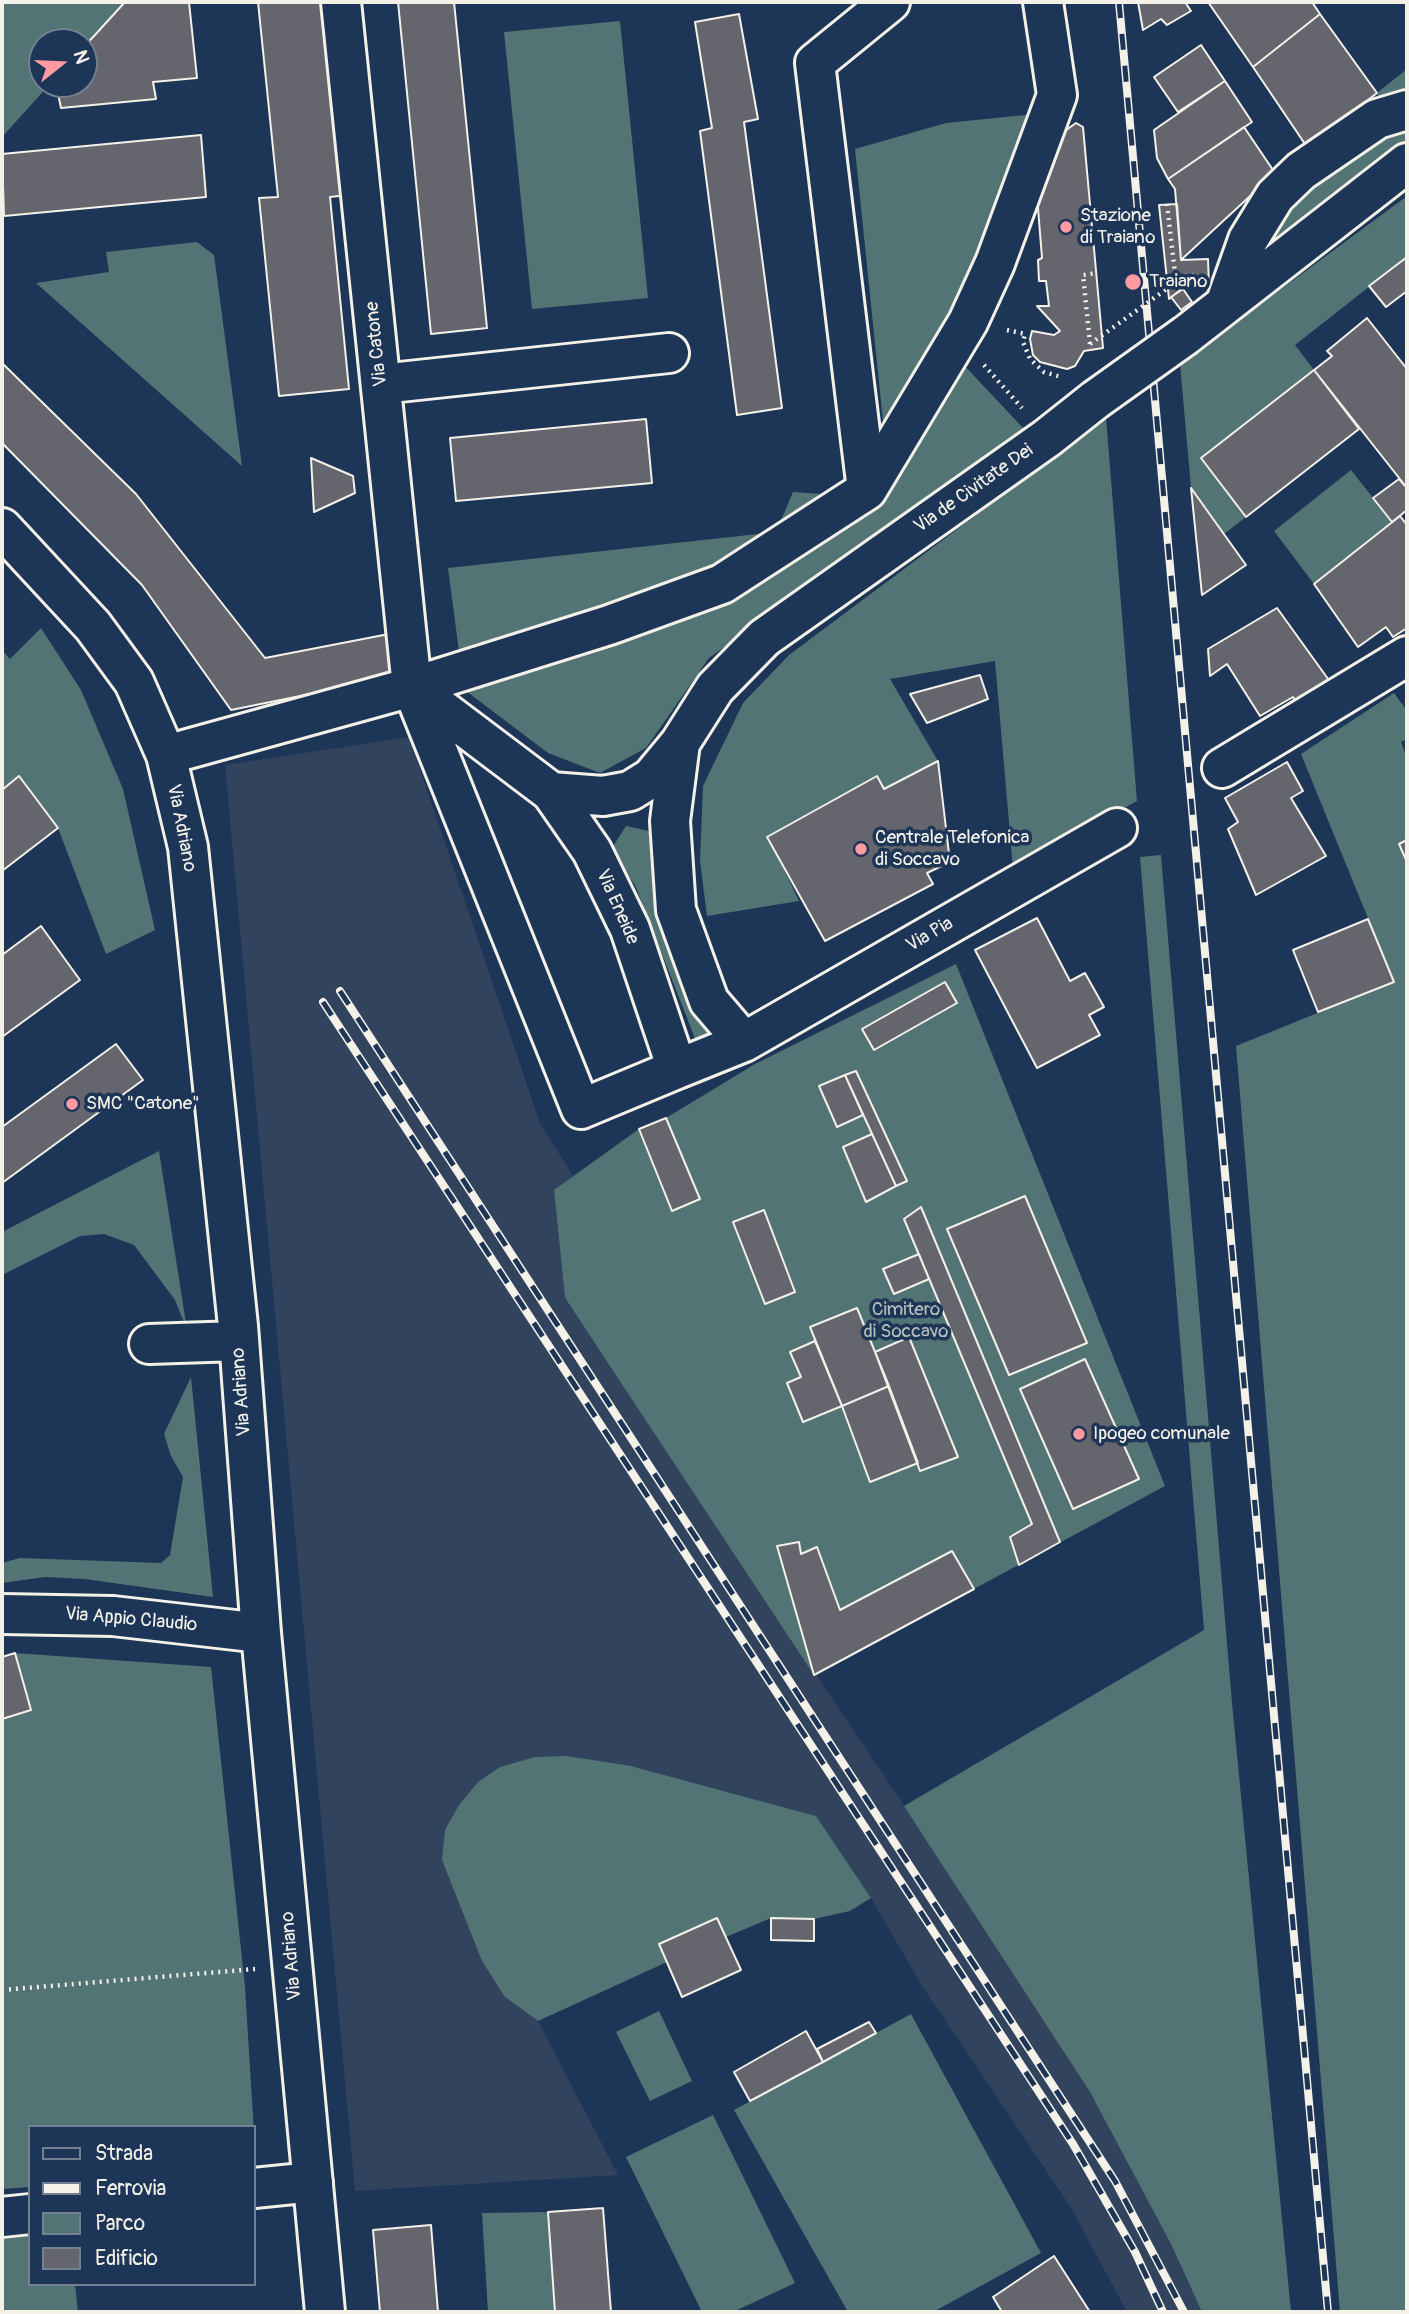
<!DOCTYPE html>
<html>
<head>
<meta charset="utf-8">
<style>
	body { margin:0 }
	#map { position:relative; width:1409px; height:2314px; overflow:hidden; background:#1d3557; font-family:Pangolin,sans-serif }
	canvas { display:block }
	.frame { position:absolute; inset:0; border:4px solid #f4f1e8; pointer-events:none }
	.legend { position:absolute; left:28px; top:2125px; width:228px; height:161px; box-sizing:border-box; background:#1d3557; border:2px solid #738091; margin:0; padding:9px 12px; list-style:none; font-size:21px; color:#f4f1e8 }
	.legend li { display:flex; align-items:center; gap:14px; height:35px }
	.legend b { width:35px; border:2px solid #738091 }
	.north { position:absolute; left:28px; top:28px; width:70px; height:70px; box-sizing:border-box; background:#1d3557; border:2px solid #738091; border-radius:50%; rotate:72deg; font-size:19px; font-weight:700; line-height:28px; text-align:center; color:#f4f1e8 }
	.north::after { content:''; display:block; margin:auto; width:24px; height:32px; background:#ff9aa2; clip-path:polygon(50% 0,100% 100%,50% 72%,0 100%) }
</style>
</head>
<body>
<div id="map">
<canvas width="1409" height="2314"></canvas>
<div class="frame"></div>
<ul class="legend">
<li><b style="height:9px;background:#1d3557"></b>Strada</li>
<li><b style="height:9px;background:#f4f1e8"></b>Ferrovia</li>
<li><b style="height:19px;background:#537474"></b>Parco</li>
<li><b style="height:19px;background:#64656d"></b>Edificio</li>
</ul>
<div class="north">N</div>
</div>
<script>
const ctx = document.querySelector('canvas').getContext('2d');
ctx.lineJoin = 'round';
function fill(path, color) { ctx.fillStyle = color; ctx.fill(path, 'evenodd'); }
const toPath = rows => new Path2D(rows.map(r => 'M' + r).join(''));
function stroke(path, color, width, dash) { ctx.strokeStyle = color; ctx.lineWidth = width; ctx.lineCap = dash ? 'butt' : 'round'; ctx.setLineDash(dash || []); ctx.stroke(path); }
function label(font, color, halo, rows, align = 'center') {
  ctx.font = font + ' Pangolin,sans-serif'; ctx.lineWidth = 7; ctx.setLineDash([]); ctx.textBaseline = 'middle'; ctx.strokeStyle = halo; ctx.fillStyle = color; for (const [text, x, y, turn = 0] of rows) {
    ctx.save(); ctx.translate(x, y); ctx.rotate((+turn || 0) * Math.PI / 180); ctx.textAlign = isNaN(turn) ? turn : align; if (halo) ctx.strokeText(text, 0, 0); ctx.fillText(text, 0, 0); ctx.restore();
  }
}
const built = toPath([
	[409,737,540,1123,573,1176,554,1190,565,1299,934,1850,1090,2092,1171,2244,1202,2312,1127,2312,1070,2206,922,1986,871,1898,816,1816,632,1766,505,1997,538,2021,618,2175,355,2191,225,765]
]);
const green = toPath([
	[2,2,125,2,84,47,84,42,42,42,42,84,50,84,2,137],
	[620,21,648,298,532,309,504,32],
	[1407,69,1407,103,1387,109,1377,93],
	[1035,114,986,262,884,431,855,149,946,123],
	[1407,125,1407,150,1256,259,1301,184],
	[1407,196,1407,257,1295,345,1314,370,1246,517,1224,534,1191,488,1180,364],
	[197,242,214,255,242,466,36,283,109,272,106,252],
	[961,362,1025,430,709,658,646,748,600,773,548,753,466,691,726,599,874,500,920,441],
	[1106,418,1137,801,1013,869,995,661,890,679,938,761,884,789,876,776,768,836,799,901,707,916,700,861,703,786,743,703,789,655],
	[1351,470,1392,522,1314,584,1274,531],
	[793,492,836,495,760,549,610,610,460,659,448,568,776,532],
	[41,628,81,690,123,789,155,930,106,954,58,828,20,777,2,790,2,650,10,659],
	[1394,693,1407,711,1407,739,1401,742,1407,758,1407,2312,1340,2312,1236,1046,1394,982,1301,754],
	[626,826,654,832,714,1034,696,1041,635,885,610,851],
	[1161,855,1232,1703,1291,2312,1202,2312,1171,2244,1090,2092,904,1806,1204,1630,1140,857],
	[956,964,1165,1486,814,1675,565,1298,554,1190,639,1129,666,1118,755,1064],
	[159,1151,187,1330,175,1300,134,1245,104,1234,80,1236,2,1275,2,1232],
	[191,1377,213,1597,85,1579,45,1577,2,1583,2,1563,20,1558,161,1563,170,1555,183,1477,171,1456,164,1434],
	[15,1653,211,1667,245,1987,256,2165,254,2165,254,2127,30,2127,30,2187,2,2189,2,1719,31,1710],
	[567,1756,631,1766,816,1816,871,1898,850,1911,814,1919,771,1918,726,1937,716,1918,659,1944,667,1962,538,2021,505,1997,482,1961,442,1860,445,1830,459,1805,478,1782,500,1767,535,1757],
	[659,2011,692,2081,650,2101,616,2032],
	[911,2014,1041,2253,933,2312,848,2312,734,2110],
	[713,2115,795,2283,733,2312,702,2312,626,2157],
	[548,2212,555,2312,488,2312,482,2213],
	[30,2232,30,2284,75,2284,78,2312,2,2312,2,2235]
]);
const building = toPath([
	[125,2,189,2,197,78,153,82,156,99,61,108,56,84,84,84,84,47,125,2],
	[258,2,328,2,348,195,330,197,349,389,279,396,259,198,278,197,258,2],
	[398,2,454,2,487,328,431,334,398,2],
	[1138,2,1185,2,1191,11,1167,25,1161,19,1143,30,1138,2],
	[1208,2,1312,2,1320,14,1253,67,1208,2],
	[739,14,758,119,744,122,782,408,737,415,700,131,712,128,695,22,739,14],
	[1320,14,1377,93,1307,147,1253,67,1320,14],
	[1201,45,1225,81,1178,112,1154,77,1201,45],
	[1225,81,1252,122,1168,179,1157,158,1154,130,1225,81],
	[1076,123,1083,127,1103,348,1084,351,1075,366,1067,369,1040,362,1033,355,1030,339,1032,331,1054,335,1060,331,1037,306,1049,306,1046,281,1039,281,1038,260,1042,258,1037,196,1055,138,1076,123],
	[1244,127,1275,173,1181,260,1175,189,1168,179,1244,127],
	[201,135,206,197,4,216,2,154,201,135],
	[1177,204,1181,260,1208,259,1209,287,1184,287,1169,299,1159,205,1177,204],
	[1407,257,1407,291,1386,307,1369,286,1407,257],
	[1183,289,1192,302,1181,310,1171,297,1183,289],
	[1367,318,1407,369,1407,488,1314,370,1332,356,1327,351,1367,318],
	[2,363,136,494,265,658,394,633,399,676,231,710,142,585,2,443,2,363],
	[1314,370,1359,429,1246,517,1201,458,1314,370],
	[646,419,652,483,456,501,450,438,646,419],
	[311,458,353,476,355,493,314,512,311,458],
	[1399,479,1407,488,1407,510,1392,522,1373,498,1399,479],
	[1191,488,1246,565,1202,595,1191,488],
	[1400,516,1407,525,1407,628,1393,637,1386,627,1358,647,1314,584,1400,516],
	[1277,608,1331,683,1298,705,1293,697,1260,716,1227,664,1210,676,1208,649,1277,608],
	[980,675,988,699,927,723,910,694,980,675],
	[938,761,950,862,927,873,933,884,825,941,767,837,877,776,884,789,938,761],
	[1287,762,1303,791,1291,798,1326,856,1256,895,1228,829,1238,822,1225,798,1287,762],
	[19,776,58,828,2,871,2,790,19,776],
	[1407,840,1407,862,1399,844,1407,840],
	[1037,918,1070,981,1085,973,1104,1007,1089,1015,1100,1035,1037,1068,975,950,1037,918],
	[1368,919,1394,982,1318,1012,1293,950,1368,919],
	[41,926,80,980,2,1037,2,955,41,926],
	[945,982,957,1003,874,1050,862,1029,945,982],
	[116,1044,143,1080,2,1183,2,1127,116,1044],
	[856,1071,907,1181,896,1186,845,1075,856,1071],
	[845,1075,863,1115,837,1127,819,1086,845,1075],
	[666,1118,700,1199,672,1211,639,1129,666,1118],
	[872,1134,896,1186,866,1202,843,1147,872,1134],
	[1025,1196,1087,1343,1009,1375,947,1229,1025,1196],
	[921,1207,1060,1542,1019,1565,1010,1537,1032,1524,904,1219,921,1207],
	[764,1210,795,1292,765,1304,733,1222,764,1210],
	[919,1254,929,1279,894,1294,883,1269,919,1254],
	[857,1308,889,1386,842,1406,810,1327,857,1308],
	[909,1337,958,1457,920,1471,875,1352,909,1337],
	[815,1341,842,1406,803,1422,787,1383,801,1377,790,1352,815,1341],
	[1085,1359,1139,1479,1073,1509,1020,1389,1085,1359],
	[889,1386,918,1463,870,1482,842,1406,889,1386],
	[799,1542,801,1554,817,1547,840,1610,952,1551,974,1589,814,1675,777,1546,799,1542],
	[15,1653,31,1710,2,1719,2,1657,15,1653],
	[717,1918,741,1970,682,1997,659,1944,717,1918],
	[771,1918,814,1919,814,1941,771,1940,771,1918],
	[869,2022,876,2033,823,2062,817,2049,869,2022],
	[806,2031,823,2062,750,2101,734,2072,806,2031],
	[603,2208,611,2312,555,2312,548,2212,603,2208],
	[431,2225,438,2312,380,2312,373,2230,431,2225],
	[1054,2256,1090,2312,1002,2312,993,2297,1054,2256]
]);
const path = toPath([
	[1167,204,1176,282],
	[1168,288,1184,276,1194,275],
	[1007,330,1025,334,1023,342,1030,359,1044,372,1061,377],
	[1090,344,1083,275,1097,273],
	[984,365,1022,408],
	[2,1990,255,1969]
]);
const minor = toPath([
	[341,2,412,687,581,1109,677,1069],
	[890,2,815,63,867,490,968,322,995,263,1057,95,1043,2],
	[1226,302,1248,240,1275,196,1301,171,1377,119,1407,110],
	[1186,335,1407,163],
	[381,384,669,353],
	[2,528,93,626,134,682,166,755,188,847,238,1326,261,1633,325,2312],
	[412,687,609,625,722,584,867,490],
	[166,755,412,687,551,792,592,851,630,929,677,1069,744,1042,709,1001,676,910,670,821,680,743],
	[1222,768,1407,656],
	[551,792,603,796,630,791,651,778,680,743,715,688,764,638,1047,438,1095,400],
	[744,1042,1117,828],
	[149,1344,238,1341],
	[2,1614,113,1616,261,1633],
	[254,2188,313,2182],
	[2,2217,30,2214]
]);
const rail = toPath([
	[1119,2,1328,2312],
	[340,991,1115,2181,1184,2312],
	[323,1002,1073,2144,1135,2252,1163,2312]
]);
const pathBridge = toPath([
	[1090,344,1168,288]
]);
const minorBridge = toPath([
	[1095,400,1186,335]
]);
const markers = [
	[1066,227,7,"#ff9aa2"],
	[1133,282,9,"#ff9aa2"],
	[861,849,7,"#ff9aa2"],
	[72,1104,7,"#ff9aa2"],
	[1079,1434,7,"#ff9aa2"]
];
const poiNames = [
	["Stazione",1080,216],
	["di Traiano",1080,238],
	["Traiano",1149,282],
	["Centrale Telefonica",875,838],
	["di Soccavo",875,860],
	["SMC \"Catone\"",86,1104],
	["Ipogeo comunale",1093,1434]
];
const streetNames = [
	["Via Catone",377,344,-96],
	["Via de Civitate Dei",974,489,-35],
	["Via Adriano",181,828,79],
	["Via Eneide",617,907,66],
	["Via Pia",930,935,-30],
	["Via Adriano",242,1392,-94],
	["Via Appio Claudio",131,1620,5],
	["Via Adriano",292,1956,-95]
];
const parkNames = [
	["Cimitero",906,1310],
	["di Soccavo",906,1332]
];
fill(built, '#32435e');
fill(green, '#537474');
fill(building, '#64656d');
stroke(building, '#f4f1e8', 2);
stroke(minor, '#f4f1e8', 44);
stroke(path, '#f4f1e8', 4.5, [2, 5]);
stroke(minor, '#1d3557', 38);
stroke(rail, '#f4f1e8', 8);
stroke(rail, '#1d3557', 5, [16]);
stroke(minorBridge, '#f4f1e8', 44, []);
stroke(pathBridge, '#f4f1e8', 4.5, [2, 5]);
stroke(minorBridge, '#1d3557', 38);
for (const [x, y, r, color] of markers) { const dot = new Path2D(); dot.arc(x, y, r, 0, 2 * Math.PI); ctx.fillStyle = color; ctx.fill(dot); stroke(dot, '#1d3557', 2.5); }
label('19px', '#f4f1e8', '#1d3557', poiNames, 'left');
label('19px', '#f4f1e8', '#1d3557', streetNames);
label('19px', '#b4bfba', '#1d3557', parkNames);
</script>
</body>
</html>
